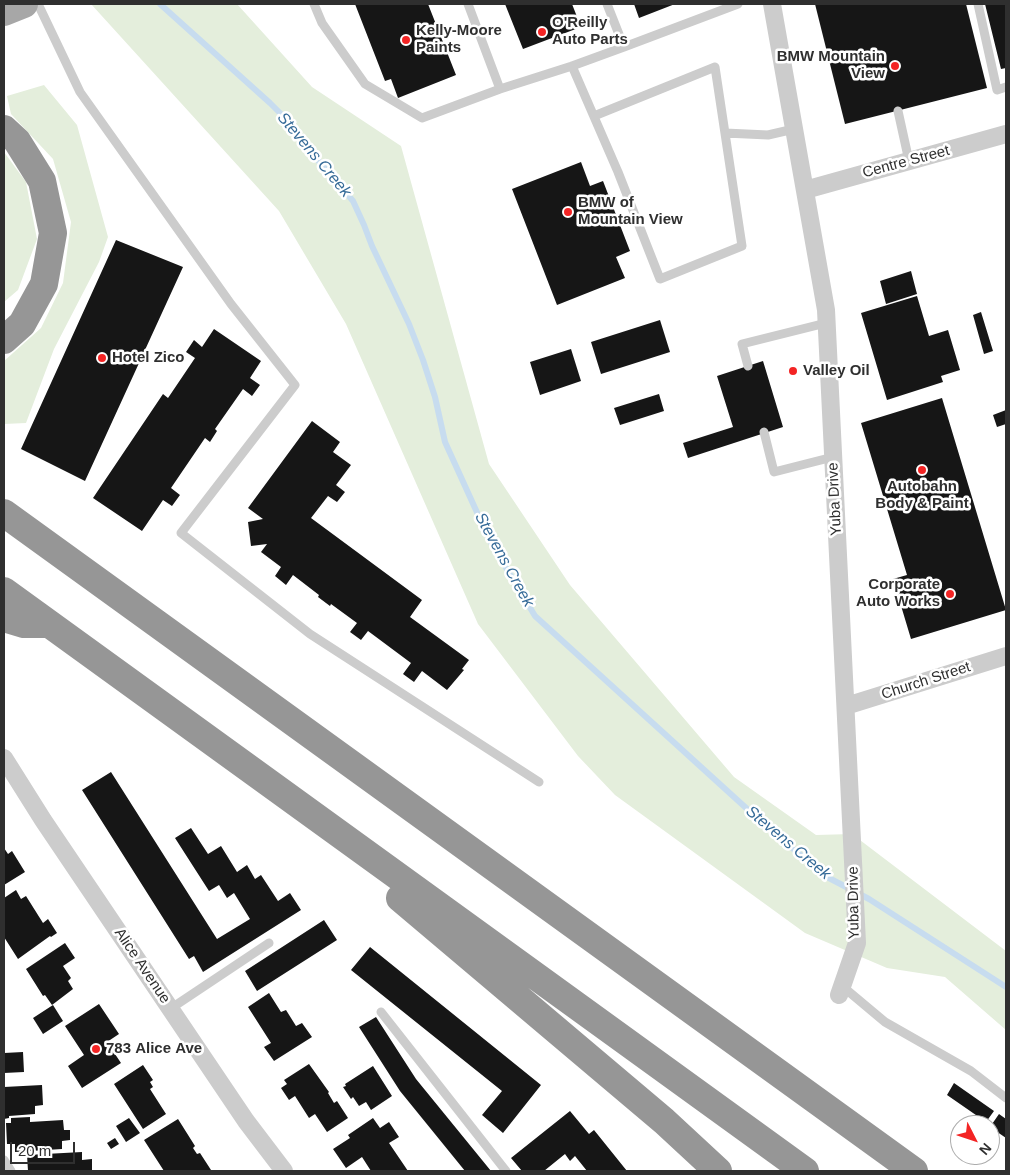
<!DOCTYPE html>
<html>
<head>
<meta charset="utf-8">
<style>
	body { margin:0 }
	#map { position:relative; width:1010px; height:1175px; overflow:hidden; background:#fff; font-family:Helvetica,sans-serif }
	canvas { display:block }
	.frame { position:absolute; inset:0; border:5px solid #2f2f2f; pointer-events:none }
	.north { position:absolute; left:950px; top:1115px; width:50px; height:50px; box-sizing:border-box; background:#fff; border:1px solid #acacac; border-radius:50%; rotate:131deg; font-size:14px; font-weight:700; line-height:20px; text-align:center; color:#2f2f2f }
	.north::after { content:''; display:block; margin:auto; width:18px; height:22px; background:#f32424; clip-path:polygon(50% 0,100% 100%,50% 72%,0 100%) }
	.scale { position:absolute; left:10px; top:1142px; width:65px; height:22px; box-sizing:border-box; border:2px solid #2f2f2f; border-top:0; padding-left:6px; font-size:15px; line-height:18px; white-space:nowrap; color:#2f2f2f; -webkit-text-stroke:4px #fff; paint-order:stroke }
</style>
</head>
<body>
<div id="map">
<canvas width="1010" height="1175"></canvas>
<div class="frame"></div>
<div class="north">N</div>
<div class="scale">20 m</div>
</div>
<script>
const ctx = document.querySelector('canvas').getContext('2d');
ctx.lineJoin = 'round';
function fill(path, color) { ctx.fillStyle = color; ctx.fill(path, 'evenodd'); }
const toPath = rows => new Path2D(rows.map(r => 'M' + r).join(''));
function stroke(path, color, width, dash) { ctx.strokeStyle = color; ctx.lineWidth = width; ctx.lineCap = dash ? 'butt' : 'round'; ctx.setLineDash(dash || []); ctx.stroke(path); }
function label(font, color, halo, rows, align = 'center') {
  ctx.font = font + ' Helvetica,sans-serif'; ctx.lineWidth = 5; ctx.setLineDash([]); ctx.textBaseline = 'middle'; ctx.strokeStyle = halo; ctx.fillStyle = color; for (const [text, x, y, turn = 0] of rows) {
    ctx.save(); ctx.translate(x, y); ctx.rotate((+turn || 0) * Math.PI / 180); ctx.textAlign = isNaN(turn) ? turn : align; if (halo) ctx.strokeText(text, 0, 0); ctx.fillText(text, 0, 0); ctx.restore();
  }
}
const green = toPath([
	[91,4,237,4,312,87,401,146,489,464,570,585,734,777,816,835,852,834,1006,951,1006,1030,945,977,887,968,805,933,615,795,578,756,478,624,346,324,279,211],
	[44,85,77,125,108,237,99,262,54,349,26,423,4,424,4,361,41,328,63,283,71,222,53,159,11,114,7,96],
	[4,152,26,182,37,239,18,290,4,302]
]);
const stream = toPath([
	[160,4,270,103,286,119,303,143,353,201,364,225,372,246,409,324,423,360,435,397,445,442,490,541,535,616,767,827,827,877,869,899,1006,987]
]);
const building = toPath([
	[355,4,428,4,456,75,398,98,391,79,385,81],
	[505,4,572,4,581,27,523,49],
	[634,4,675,4,639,18],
	[815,4,966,4,987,88,845,124],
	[985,4,1006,4,1006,68,1001,69],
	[581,162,590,186,603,181,630,251,616,257,625,278,557,305,512,189],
	[116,240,183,267,85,481,21,449],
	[911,271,917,294,886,304,880,281],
	[917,296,929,336,948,330,960,370,941,376,943,382,887,400,861,313],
	[981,312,993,351,984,354,973,315],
	[660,320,670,352,601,374,591,342],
	[214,329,261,361,250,378,260,385,252,396,243,389,215,429,217,431,210,442,205,438,171,488,180,495,172,506,163,500,142,531,93,498,163,394,168,398,195,358,186,352,194,340,202,347],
	[571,349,581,381,540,395,530,362],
	[763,361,783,427,688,458,683,443,733,427,717,376],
	[659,394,664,411,620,425,614,408],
	[942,398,1006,610,911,639,893,579,907,575,861,423],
	[1006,410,1006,424,997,427,993,415],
	[312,421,340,442,333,452,351,465,336,485,345,492,337,502,328,496,311,518,422,600,410,617,469,660,462,669,464,670,447,690,422,671,414,682,403,674,411,663,368,631,361,640,350,632,357,623,331,604,330,606,318,597,319,595,293,575,286,585,275,576,281,567,261,552,267,544,251,546,248,522,263,519,248,508],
	[111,772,217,939,250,919,234,893,227,898,219,885,209,891,175,838,191,828,208,854,221,846,237,872,247,865,255,879,261,875,278,901,290,893,301,910,203,972,194,956,189,959,82,790],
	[4,848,8,854,12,851,25,872,4,885],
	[16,890,21,899,26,896,43,923,48,919,57,933,51,937,50,936,18,959,4,937,5,910,4,898],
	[324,920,337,940,257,991,245,971],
	[65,943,75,958,63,966,71,978,68,981,73,989,52,1005,45,995,43,996,26,969],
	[370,947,541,1085,503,1133,482,1115,502,1091,351,970],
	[269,993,281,1012,286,1010,296,1026,302,1023,312,1037,274,1061,264,1047,271,1043,248,1007],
	[99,1004,119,1034,107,1042,121,1063,82,1088,68,1066,84,1055,65,1026],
	[53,1005,63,1021,43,1034,33,1018],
	[376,1017,416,1079,491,1171,465,1171,400,1091,359,1027],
	[23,1052,24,1072,4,1073,4,1053],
	[309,1064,329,1092,328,1093,334,1103,337,1101,348,1118,327,1132,315,1114,309,1118,295,1096,289,1100,281,1088,287,1084,284,1080],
	[143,1065,153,1080,150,1082,153,1087,150,1089,166,1114,143,1129,114,1084],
	[373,1066,392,1096,371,1110,366,1102,359,1106,353,1097,351,1099,343,1087,346,1086,345,1084],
	[954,1083,994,1111,986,1122,947,1095],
	[42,1085,43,1105,35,1106,35,1114,9,1116,9,1118,4,1119,4,1087],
	[570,1111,589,1134,594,1130,627,1171,587,1171,575,1156,570,1161,565,1154,544,1171,522,1171,511,1158],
	[999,1114,1006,1119,1006,1138,990,1127],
	[30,1117,30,1122,63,1120,64,1130,70,1130,70,1140,62,1141,62,1149,15,1152,15,1144,7,1144,6,1123,11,1123,11,1118],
	[129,1118,140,1133,126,1142,116,1126],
	[373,1118,380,1128,389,1122,399,1137,389,1143,408,1171,371,1171,362,1157,346,1168,333,1149,350,1138,348,1135],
	[178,1119,195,1146,193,1148,197,1154,200,1153,211,1170,210,1171,164,1171,144,1140],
	[115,1138,119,1144,111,1149,107,1143],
	[82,1152,82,1160,92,1159,92,1171,28,1171,27,1155]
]);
const lane = toPath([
	[38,4,80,92,231,304,295,385,181,533,310,634,539,782],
	[314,4,322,23,365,84,422,118,500,89,572,66,624,47,738,4],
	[468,4,500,89],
	[607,4,624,47],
	[978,4,997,90,1006,87],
	[572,66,618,172,660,279,742,246,715,67,594,116],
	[898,111,909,161],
	[725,133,768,135,794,129],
	[748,366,742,344,826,323],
	[764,432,774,472,833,457],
	[842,986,885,1022,971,1071,1006,1098],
	[170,1009,269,943],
	[381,1012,506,1171],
	[4,1160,11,1171]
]);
const street = toPath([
	[772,4,826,310,857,943,839,995],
	[805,190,1006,134],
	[846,706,1006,656],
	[4,758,43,820,246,1121,284,1171]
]);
const primary = toPath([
	[4,12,24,4]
]);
const highway = toPath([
	[4,129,17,141,42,181,53,233,44,284,22,324,4,340],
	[4,513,914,1171],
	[4,591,805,1171],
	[4,618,24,624,46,624],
	[400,898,664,1121,718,1171]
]);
const markers = [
	[542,32,5,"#f32424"],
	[406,40,5,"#f32424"],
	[895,66,5,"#f32424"],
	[568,212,5,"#f32424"],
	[102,358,5,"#f32424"],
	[793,371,5,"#f32424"],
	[922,470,5,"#f32424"],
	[950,594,5,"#f32424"],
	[96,1049,5,"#f32424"]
];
const poiNames = [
	["O'Reilly",552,23],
	["Auto Parts",552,40],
	["Kelly-Moore",416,31],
	["Paints",416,48],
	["BMW Mountain",885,57,"right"],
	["View",885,74,"right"],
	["BMW of",578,203],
	["Mountain View",578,220],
	["Hotel Zico",112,358],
	["Valley Oil",803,371],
	["Autobahn",922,487,"center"],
	["Body & Paint",922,504,"center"],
	["Corporate",940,585,"right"],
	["Auto Works",940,602,"right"],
	["783 Alice Ave",106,1049]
];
const streetNames = [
	["Centre Street",906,162,-15],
	["Yuba Drive",835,499,-93],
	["Church Street",926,681,-18],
	["Yuba Drive",854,903,-91],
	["Alice Avenue",142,966,56]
];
const waterNames = [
	["Stevens Creek",314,155,50],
	["Stevens Creek",504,560,61],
	["Stevens Creek",788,843,40]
];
fill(green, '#e4eedc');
stroke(stream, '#c7dcef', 6);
fill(building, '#161616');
stroke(lane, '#ccc', 9);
stroke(street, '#ccc', 18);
stroke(primary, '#a7a7a7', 28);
stroke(highway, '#969696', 28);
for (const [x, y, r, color] of markers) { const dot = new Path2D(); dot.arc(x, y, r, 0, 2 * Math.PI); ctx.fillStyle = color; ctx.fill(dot); stroke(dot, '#fff', 2); }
label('bold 15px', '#2f2f2f', '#fff', poiNames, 'left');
label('15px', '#2f2f2f', '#fff', streetNames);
label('italic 16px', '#366b98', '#fff', waterNames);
</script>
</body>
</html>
